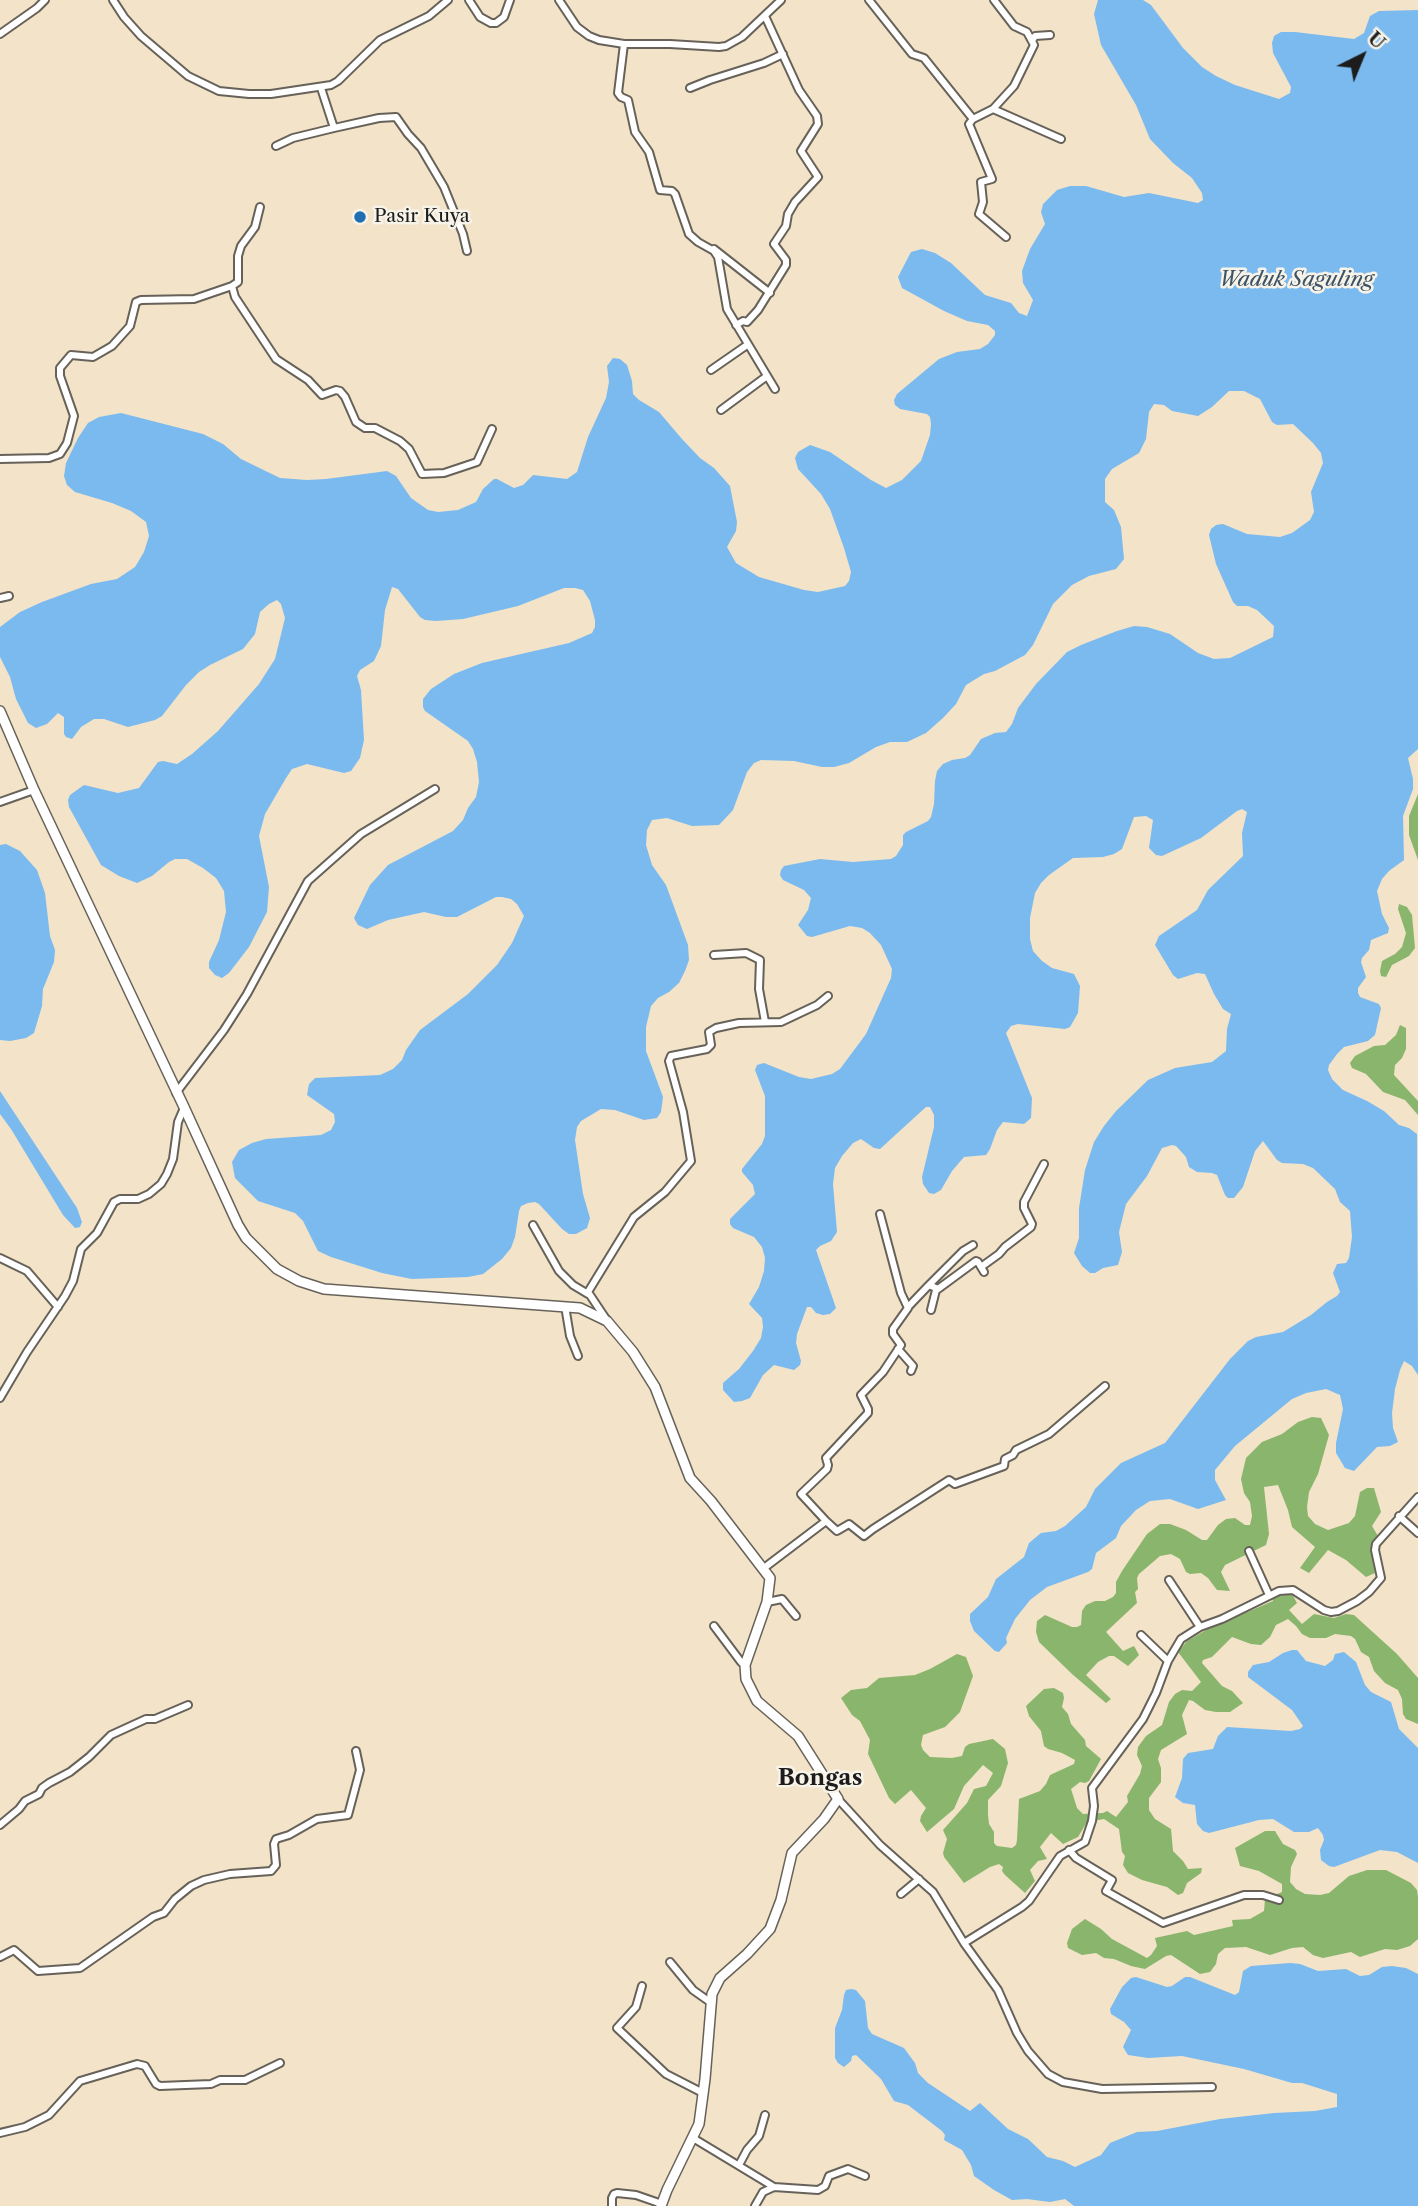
<!DOCTYPE html>
<html>
<head>
<meta charset="utf-8">
<style>
	body { margin:0 }
	#map { position:relative; width:1418px; height:2206px; overflow:hidden; background:#f2e3c9; font-family:"Libre Caslon Text",serif }
	canvas { display:block }
	.north { position:absolute; left:1327px; top:21px; width:70px; height:70px; -webkit-text-stroke:5px #f7f3e8; paint-order:stroke; rotate:43deg; font-size:19px; font-weight:700; line-height:28px; text-align:center; color:#1c1c1c }
	.north::after { content:''; display:block; margin:auto; width:24px; height:32px; background:#1c1c1c; clip-path:polygon(50% 0,100% 100%,50% 72%,0 100%) }
</style>
</head>
<body>
<div id="map">
<canvas width="1418" height="2206"></canvas>
<div class="north">U</div>
</div>
<script>
const ctx = document.querySelector('canvas').getContext('2d');
ctx.lineJoin = 'round';
function fill(path, color) { ctx.fillStyle = color; ctx.fill(path, 'evenodd'); }
const toPath = rows => new Path2D(rows.map(r => 'M' + r).join(''));
function stroke(path, color, width, dash) { ctx.strokeStyle = color; ctx.lineWidth = width; ctx.lineCap = dash ? 'butt' : 'round'; ctx.setLineDash(dash || []); ctx.stroke(path); }
function label(font, color, halo, rows, align = 'center') {
  ctx.font = font + ' "Libre Caslon Text",serif'; ctx.lineWidth = 5; ctx.setLineDash([]); ctx.textBaseline = 'middle'; ctx.strokeStyle = halo; ctx.fillStyle = color; for (const [text, x, y, turn = 0] of rows) {
    ctx.save(); ctx.translate(x, y); ctx.rotate((+turn || 0) * Math.PI / 180); ctx.textAlign = isNaN(turn) ? turn : align; if (halo) ctx.strokeText(text, 0, 0); ctx.fillText(text, 0, 0); ctx.restore();
  }
}
const forest = toPath([
	[1418,794,1418,860,1409,835,1409,816],
	[1399,904,1407,907,1412,915,1415,948,1409,956,1392,965,1386,977,1381,976,1380,971,1382,961,1395,954,1402,947,1406,933,1398,909],
	[1400,1025,1406,1028,1406,1049,1402,1058,1395,1065,1394,1075,1418,1101,1418,1115,1405,1100,1383,1092,1366,1074,1352,1068,1350,1063,1355,1056,1374,1046,1385,1045,1396,1035],
	[1312,1417,1321,1418,1329,1435,1318,1474,1309,1492,1307,1507,1308,1516,1315,1524,1328,1530,1349,1523,1355,1516,1360,1492,1367,1488,1374,1488,1381,1512,1372,1526,1378,1536,1371,1544,1375,1573,1366,1577,1346,1560,1328,1550,1309,1573,1300,1568,1315,1547,1292,1527,1288,1510,1278,1485,1264,1487,1269,1534,1266,1545,1225,1565,1221,1572,1230,1591,1217,1590,1208,1578,1201,1573,1190,1574,1186,1572,1180,1559,1171,1554,1160,1556,1139,1574,1137,1578,1138,1589,1135,1592,1137,1603,1106,1632,1123,1651,1134,1646,1139,1655,1128,1666,1114,1656,1109,1656,1098,1662,1086,1675,1111,1699,1106,1703,1072,1674,1039,1642,1036,1632,1037,1621,1045,1615,1072,1627,1077,1627,1081,1625,1082,1611,1086,1605,1095,1601,1105,1601,1113,1597,1116,1593,1116,1582,1122,1571,1147,1534,1160,1524,1170,1524,1186,1530,1202,1540,1207,1540,1218,1525,1226,1519,1235,1518,1245,1525,1250,1525,1252,1516,1250,1502,1244,1493,1241,1479,1246,1458,1262,1442,1282,1434,1298,1422],
	[1292,1594,1297,1603,1289,1610,1302,1624,1314,1614,1334,1618,1346,1614,1354,1615,1397,1654,1418,1678,1418,1724,1406,1719,1403,1714,1402,1699,1398,1690,1385,1683,1374,1671,1369,1657,1361,1652,1355,1639,1351,1636,1335,1634,1326,1638,1310,1638,1302,1634,1296,1626,1288,1619,1276,1625,1270,1637,1261,1645,1251,1644,1232,1637,1212,1657,1203,1660,1202,1663,1222,1686,1232,1691,1243,1703,1230,1712,1216,1712,1205,1710,1193,1701,1189,1700,1182,1715,1187,1734,1161,1750,1158,1759,1161,1768,1161,1782,1149,1798,1149,1810,1155,1819,1171,1829,1173,1851,1183,1861,1188,1869,1202,1868,1201,1873,1187,1883,1183,1893,1178,1895,1167,1887,1142,1880,1128,1873,1123,1865,1125,1856,1122,1852,1119,1829,1104,1819,1087,1822,1078,1837,1063,1844,1051,1833,1040,1847,1047,1859,1038,1861,1030,1870,1035,1881,1025,1893,1005,1875,1002,1871,1003,1867,999,1864,990,1867,964,1883,944,1857,943,1853,947,1839,943,1830,967,1803,974,1789,986,1786,993,1773,983,1765,964,1786,954,1809,927,1832,920,1821,921,1816,926,1808,911,1790,895,1804,889,1798,868,1754,870,1740,860,1721,852,1715,841,1698,851,1690,867,1688,879,1678,915,1675,930,1669,957,1654,966,1657,973,1676,960,1712,945,1727,923,1735,921,1745,923,1750,930,1757,952,1758,962,1756,965,1747,969,1744,993,1739,1005,1749,1008,1763,1001,1786,988,1800,988,1815,989,1824,994,1832,994,1843,997,1846,1012,1848,1016,1845,1017,1840,1019,1799,1040,1791,1046,1784,1050,1775,1074,1764,1075,1760,1062,1753,1048,1749,1044,1746,1041,1731,1029,1716,1026,1706,1044,1689,1054,1688,1063,1693,1064,1698,1062,1707,1068,1714,1071,1724,1085,1740,1086,1746,1101,1759,1089,1781,1085,1783,1080,1782,1071,1789,1077,1808,1083,1814,1103,1813,1107,1811,1116,1817,1128,1802,1127,1796,1140,1774,1142,1766,1137,1755,1138,1747,1146,1736,1162,1725,1169,1702,1175,1694,1182,1690,1192,1691,1201,1682,1178,1652,1187,1641,1208,1629,1273,1601,1272,1597],
	[1265,1831,1275,1831,1283,1844,1295,1850,1297,1854,1291,1867,1290,1882,1296,1889,1305,1894,1320,1895,1329,1893,1349,1876,1367,1870,1386,1870,1411,1883,1417,1890,1418,1897,1418,1939,1410,1946,1397,1950,1385,1949,1360,1957,1351,1952,1323,1958,1313,1955,1303,1947,1292,1948,1270,1955,1246,1947,1225,1948,1218,1954,1216,1964,1210,1972,1200,1974,1171,1955,1166,1956,1145,1969,1131,1966,1114,1959,1104,1958,1096,1953,1082,1955,1068,1948,1067,1943,1072,1929,1085,1919,1101,1929,1112,1939,1147,1958,1151,1955,1157,1946,1155,1938,1187,1931,1194,1935,1233,1926,1232,1920,1250,1919,1264,1911,1265,1899,1282,1892,1282,1884,1259,1871,1240,1866,1235,1848]
]);
const water = toPath([
	[1098,0,1143,0,1151,5,1183,48,1202,67,1216,76,1235,85,1279,99,1290,93,1291,87,1273,53,1272,43,1274,36,1281,32,1295,32,1354,39,1364,33,1370,16,1379,11,1418,10,1418,749,1408,758,1413,779,1413,789,1403,816,1404,860,1389,871,1382,879,1377,891,1382,914,1389,928,1388,933,1371,940,1369,950,1362,958,1361,962,1366,977,1358,988,1358,993,1360,997,1379,1004,1381,1008,1375,1035,1368,1041,1344,1047,1337,1054,1329,1065,1328,1070,1332,1079,1343,1090,1367,1101,1384,1111,1399,1125,1409,1128,1417,1134,1418,1375,1412,1366,1404,1361,1400,1370,1395,1389,1392,1413,1393,1428,1398,1442,1390,1446,1377,1447,1354,1471,1345,1468,1336,1453,1336,1443,1343,1409,1340,1395,1326,1389,1306,1393,1292,1399,1235,1446,1215,1470,1215,1480,1226,1500,1198,1509,1170,1499,1150,1501,1136,1510,1121,1526,1116,1538,1096,1553,1092,1569,1088,1572,1047,1587,1030,1600,1015,1619,1006,1638,1007,1643,999,1652,995,1651,974,1631,970,1621,970,1614,988,1597,996,1579,1024,1557,1029,1543,1041,1533,1056,1531,1065,1526,1086,1507,1095,1489,1121,1463,1165,1443,1230,1359,1248,1341,1256,1337,1283,1332,1311,1315,1327,1302,1337,1296,1340,1292,1333,1273,1337,1264,1346,1263,1349,1258,1352,1237,1350,1211,1340,1202,1335,1189,1313,1168,1303,1164,1282,1163,1277,1160,1263,1141,1255,1151,1243,1187,1234,1198,1228,1198,1225,1195,1217,1175,1212,1173,1197,1172,1189,1167,1186,1157,1176,1146,1172,1145,1162,1148,1147,1176,1126,1204,1119,1232,1122,1252,1118,1265,1103,1268,1095,1273,1090,1273,1082,1266,1074,1253,1079,1238,1079,1208,1085,1170,1094,1142,1104,1126,1116,1111,1148,1080,1175,1068,1212,1062,1226,1051,1227,1029,1231,1014,1223,1009,1214,994,1205,974,1197,973,1178,979,1173,975,1155,945,1159,936,1197,910,1208,890,1243,856,1242,833,1247,812,1242,809,1237,811,1201,838,1162,856,1156,855,1149,848,1153,820,1146,816,1134,817,1122,849,1114,854,1103,857,1073,858,1049,875,1041,883,1035,893,1030,918,1030,939,1033,951,1042,961,1052,968,1074,974,1080,986,1078,1013,1070,1027,1065,1029,1018,1024,1011,1026,1006,1033,1032,1098,1031,1118,1024,1124,1003,1122,997,1130,990,1149,986,1155,964,1157,952,1171,941,1190,934,1194,929,1193,923,1184,922,1177,934,1127,934,1115,930,1107,926,1107,880,1149,874,1148,861,1139,853,1143,842,1156,835,1168,833,1184,837,1232,831,1241,820,1246,816,1250,836,1308,830,1314,823,1315,816,1313,811,1307,807,1307,797,1334,796,1343,801,1361,800,1365,794,1370,774,1365,763,1375,750,1398,742,1401,734,1402,723,1390,723,1383,739,1369,753,1351,761,1338,763,1327,762,1318,749,1304,759,1287,764,1271,765,1258,762,1247,754,1237,733,1228,730,1224,730,1219,755,1194,753,1185,742,1172,742,1169,762,1144,765,1136,765,1096,755,1070,757,1065,764,1063,799,1077,811,1079,832,1074,840,1069,866,1034,891,978,892,969,881,945,870,933,862,928,850,926,812,937,807,936,798,925,808,910,811,898,804,890,783,880,780,875,781,870,784,866,820,859,853,862,891,859,896,856,903,845,903,835,906,832,928,821,931,817,934,804,935,781,937,771,943,764,952,760,965,758,970,755,981,739,995,733,1006,732,1012,724,1018,708,1036,684,1067,652,1081,645,1117,631,1134,626,1147,627,1170,634,1198,653,1214,659,1230,658,1273,637,1274,626,1257,610,1248,606,1237,606,1233,602,1216,564,1209,535,1211,529,1216,525,1223,524,1247,534,1280,537,1292,533,1310,520,1314,512,1311,492,1323,463,1321,453,1313,443,1293,424,1277,425,1272,422,1260,399,1244,391,1229,391,1212,407,1198,416,1172,411,1164,405,1154,404,1149,412,1146,439,1139,453,1112,469,1105,479,1105,502,1114,510,1121,527,1124,559,1116,569,1089,576,1072,585,1053,604,1033,645,1025,655,995,671,984,674,966,685,956,704,943,718,926,733,907,742,890,742,876,747,849,763,834,767,822,767,794,761,761,760,754,763,747,772,733,810,719,825,692,826,667,818,652,820,647,830,646,845,652,865,666,885,688,945,689,960,685,971,679,983,669,992,658,998,651,1006,646,1027,646,1051,663,1097,661,1112,657,1118,644,1120,615,1110,601,1109,581,1121,577,1127,575,1140,583,1194,590,1218,587,1228,576,1234,569,1234,562,1229,539,1204,535,1202,528,1203,521,1206,519,1211,515,1237,511,1248,502,1259,483,1274,468,1277,412,1279,382,1273,331,1257,318,1251,303,1221,295,1213,258,1201,235,1178,232,1162,239,1150,252,1143,266,1139,321,1135,331,1130,335,1122,334,1114,307,1095,309,1084,315,1078,380,1075,393,1069,402,1060,406,1050,420,1030,468,994,497,965,512,943,524,916,517,904,511,899,502,897,496,897,457,917,446,917,424,912,388,920,367,929,358,925,354,918,370,885,388,865,453,831,463,820,468,808,476,797,479,782,477,762,473,749,468,741,425,711,423,707,423,699,431,689,454,674,482,663,569,643,592,633,595,627,595,620,590,601,583,590,575,588,564,588,518,606,463,619,436,621,425,620,420,617,398,589,392,587,385,610,381,646,374,661,360,670,357,676,361,690,364,740,360,758,351,771,344,773,307,764,292,769,286,778,265,814,259,836,269,887,267,912,249,947,229,973,222,978,215,975,209,968,209,962,219,940,226,912,224,891,216,878,203,868,187,859,175,859,169,862,152,876,137,883,119,876,101,865,69,807,68,800,70,795,84,785,118,793,139,788,158,762,163,761,177,764,192,754,218,731,259,684,275,659,285,618,281,604,277,600,269,604,260,612,255,634,243,649,210,665,199,672,186,685,162,716,155,720,128,727,104,719,94,719,81,727,72,739,66,737,64,734,64,717,58,713,47,724,36,728,28,723,16,699,10,677,0,657,0,627,20,612,42,602,91,584,117,579,135,567,144,552,149,536,146,522,131,511,112,503,75,492,67,485,64,476,66,463,78,438,88,423,99,417,121,413,203,434,223,444,241,459,280,478,307,480,326,479,387,471,396,476,411,498,428,510,438,512,458,510,476,502,483,489,494,479,497,479,514,488,523,485,533,475,567,479,577,472,588,437,606,398,609,382,607,366,613,358,620,359,627,365,632,381,633,394,639,400,659,412,682,439,700,458,714,468,730,486,737,522,736,531,727,547,736,563,759,577,804,590,818,592,845,586,849,581,851,572,844,548,830,509,821,494,798,469,795,458,798,452,810,445,830,452,871,480,886,488,902,480,921,461,930,435,931,424,930,417,927,414,900,409,895,405,894,400,897,394,939,359,957,352,980,349,988,344,995,335,995,331,988,325,967,321,944,311,902,288,898,277,911,252,922,249,935,253,951,263,985,295,1011,303,1019,313,1027,316,1033,300,1023,283,1022,271,1030,249,1045,224,1041,212,1043,204,1057,190,1070,186,1086,186,1124,197,1149,193,1198,203,1203,200,1202,193,1192,178,1173,163,1150,139,1136,105,1101,45,1094,14],
	[6,844,20,851,37,870,45,893,50,936,55,950,54,962,43,989,42,1006,34,1033,26,1038,10,1041,0,1040,0,845],
	[0,1091,77,1208,82,1222,80,1227,75,1228,63,1215,11,1129,0,1114],
	[1292,1650,1297,1650,1306,1661,1325,1666,1333,1660,1335,1654,1344,1652,1356,1662,1365,1685,1371,1692,1391,1702,1399,1729,1418,1748,1418,1863,1397,1852,1380,1850,1334,1867,1329,1866,1321,1860,1320,1850,1324,1840,1323,1835,1318,1828,1309,1832,1294,1832,1273,1819,1259,1820,1209,1833,1203,1831,1197,1824,1195,1805,1183,1803,1175,1797,1182,1778,1183,1759,1188,1753,1213,1749,1218,1736,1227,1727,1291,1731,1300,1729,1303,1726,1292,1710,1248,1677,1248,1672,1253,1665,1269,1662,1283,1653],
	[1290,1963,1300,1964,1318,1971,1346,1969,1360,1976,1369,1975,1382,1967,1392,1966,1406,1968,1418,1974,1418,2206,1074,2206,1065,2199,1050,2202,1027,2199,1012,2200,994,2190,974,2176,971,2165,962,2150,944,2140,945,2135,942,2131,908,2105,894,2101,881,2079,856,2055,852,2056,851,2061,844,2067,838,2063,835,2058,835,2028,842,2010,844,1995,846,1990,851,1989,856,1990,865,2001,868,2028,872,2034,904,2048,915,2063,918,2073,928,2083,970,2111,980,2103,1008,2129,1028,2139,1047,2157,1063,2161,1075,2167,1101,2155,1110,2143,1137,2132,1157,2131,1220,2119,1274,2113,1315,2111,1337,2107,1337,2094,1302,2083,1292,2083,1244,2069,1182,2056,1148,2058,1128,2055,1123,2047,1131,2030,1124,2022,1111,2014,1110,2009,1122,1987,1131,1978,1136,1977,1167,1987,1172,1986,1185,1977,1190,1977,1235,1995,1239,1992,1243,1971,1251,1966]
]);
const street = toPath([
	[113,0,124,17,141,36,188,76,219,91,249,94,271,94,331,85,338,81,380,40,429,16,448,0],
	[469,0,480,17,491,23,496,23,504,17,510,0],
	[559,0,577,27,589,36,599,40,624,44,670,44,719,47,726,46,742,37,781,0],
	[869,0,912,54,924,58,973,119,969,124,992,179,981,182,983,202,979,214,1006,237],
	[0,34,37,8,45,0],
	[1032,41,1035,36,1050,35],
	[624,44,618,93,621,97,628,100,635,132,649,152,660,190,672,191,675,194,689,234,698,242,714,251,718,257,727,309,775,389],
	[321,88,334,128],
	[690,88,710,80,764,63,783,54],
	[993,109,1014,86,1034,45,1027,32,1014,26,994,0],
	[973,119,993,109,1061,139],
	[276,146,293,138,334,128,379,118,396,117,408,134,421,148,444,187,463,234,467,251],
	[714,249,770,293],
	[232,286,238,282,238,256,241,246,255,227,260,207],
	[736,325,743,321,747,322,758,310,786,265,786,260,774,244,786,226,788,214,795,202,818,177,801,151,818,124,817,116,799,90,765,16],
	[711,370,747,345],
	[721,410,767,376],
	[0,459,49,458,60,454,67,443,74,416,60,376,60,368,71,355,93,357,112,346,130,326,136,302,141,300,194,299,232,286,235,297,276,359,308,380,322,395,336,390,340,391,345,397,356,422,365,428,375,428,400,441,409,449,422,474,444,473,477,462,492,429],
	[0,598,9,596],
	[0,802,34,790],
	[714,955,746,953,760,960,759,989,765,1022],
	[176,1093,224,1030,247,994,308,881,361,834,435,789],
	[533,1225,559,1271,573,1285,588,1294],
	[0,1258,27,1271,58,1307],
	[981,1267,999,1254,1005,1247,1031,1227,1032,1224,1024,1208,1024,1202,1044,1164],
	[929,1285,963,1251,973,1245],
	[565,1306,570,1336,578,1356],
	[908,1307,929,1285,938,1289,976,1261,978,1262,984,1272],
	[931,1310,936,1290],
	[606,1319,588,1292,634,1217,665,1192,691,1161,683,1112,669,1061,671,1056,707,1049,711,1045,709,1032,716,1028,739,1023,781,1022,817,1005,828,996],
	[898,1349,913,1366,911,1371],
	[0,1398,27,1352,65,1296,73,1281,81,1249,97,1233,114,1202,120,1199,138,1199,149,1194,161,1184,167,1174,173,1159,178,1122,184,1108],
	[1399,1516,1418,1533],
	[826,1521,837,1531,849,1524,864,1536,873,1529,949,1480,955,1484,1004,1466,1005,1459,1013,1455,1016,1450,1049,1434,1105,1386],
	[1249,1551,1269,1595],
	[764,1568,826,1521,801,1494,827,1469,828,1465,826,1458,868,1413,868,1409,861,1395,883,1372,901,1345,893,1334,893,1329,908,1308,901,1293,880,1214],
	[1169,1580,1200,1627],
	[767,1602,782,1599,796,1616],
	[714,1626,741,1662,745,1665],
	[1141,1635,1168,1661],
	[838,1799,880,1845,933,1892,964,1943,998,1990,1017,2033,1028,2051,1048,2074,1063,2082,1102,2089,1212,2087],
	[0,1825,19,1809,25,1801,39,1794,42,1788,49,1783,70,1772,89,1757,111,1735,146,1719,155,1719,188,1705],
	[1069,1850,1076,1858,1112,1880,1106,1891,1163,1923,1244,1895,1263,1895,1279,1900],
	[901,1894,919,1879],
	[964,1943,1022,1907,1029,1901,1060,1856,1085,1842,1092,1821,1094,1806,1092,1788,1143,1719,1156,1693,1168,1661,1181,1639,1200,1627,1222,1619,1279,1591,1293,1590,1324,1610,1331,1612,1338,1611,1357,1601,1369,1592,1381,1578,1375,1550,1376,1544,1418,1497],
	[0,1957,14,1950,38,1971,80,1968,153,1917,164,1913,175,1899,191,1886,204,1880,230,1874,271,1871,276,1865,274,1844,276,1839,289,1835,317,1819,348,1815,360,1770,356,1751],
	[670,1962,693,1990,710,2002],
	[642,1986,636,2007,617,2028,666,2074,703,2093],
	[0,2133,25,2127,49,2115,80,2081,137,2064,145,2066,156,2084,160,2086,211,2084,220,2080,245,2080,280,2063],
	[693,2138,774,2187,818,2190,825,2186,829,2176,848,2169,865,2176],
	[739,2165,747,2150,759,2136,765,2115],
	[612,2206,612,2198,614,2194,617,2193,636,2195,662,2204],
	[755,2206,763,2192,774,2187]
]);
const secondary = toPath([
	[0,711,34,790,184,1107,238,1225,246,1238,277,1269,299,1281,324,1289,580,1308,607,1321,633,1352,655,1387,690,1478,711,1501,770,1578,767,1602,745,1665,746,1679,757,1701,798,1736,838,1799,824,1819,792,1853,781,1900,770,1929,747,1954,720,1978,712,1994,705,2079,699,2124,667,2190,661,2206]
]);
const markers = [
	[360,217,7,"#1f6fb2"]
];
const poiNames = [
	["Pasir Kuya",374,217]
];
const waterNames = [
	["Waduk Saguling",1296,280]
];
const quarterNames = [
	["Bongas",820,1778]
];
fill(forest, '#8ab56c');
fill(water, '#7bbaef');
stroke(street, '#676259', 10);
stroke(secondary, '#676259', 12);
stroke(street, '#fff', 6);
stroke(secondary, '#fff', 9);
for (const [x, y, r, color] of markers) { const dot = new Path2D(); dot.arc(x, y, r, 0, 2 * Math.PI); ctx.fillStyle = color; ctx.fill(dot); stroke(dot, '#f7f3e8', 2.5); }
label('19px', '#1c1c1c', '#f7f3e8', poiNames, 'left');
label('italic 21px', '#3d5366', '#f7f3e8', waterNames);
label('bold 23px', '#1c1c1c', '#f7f3e8', quarterNames);
</script>
</body>
</html>
